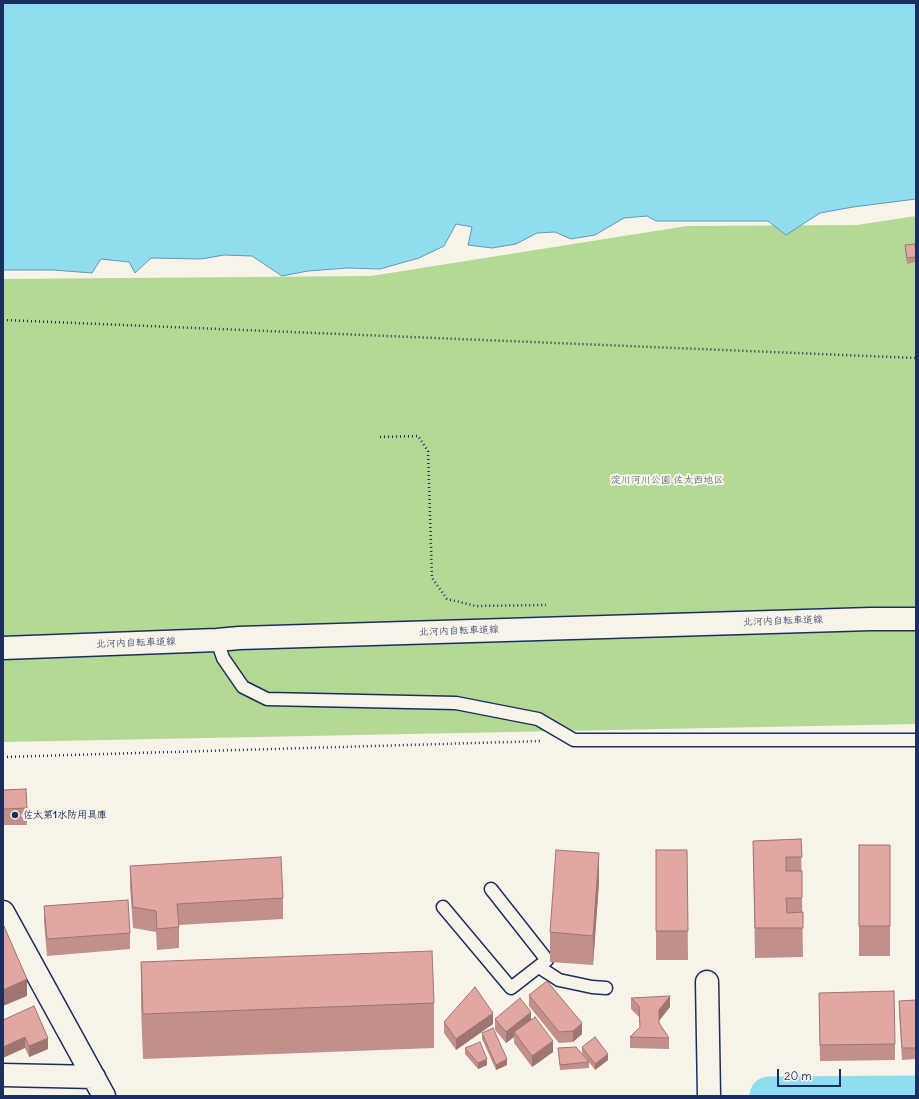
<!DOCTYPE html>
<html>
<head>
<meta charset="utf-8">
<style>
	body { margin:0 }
	#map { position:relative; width:919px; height:1099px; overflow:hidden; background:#f7f3e8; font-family:Delius,sans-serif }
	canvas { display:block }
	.frame { position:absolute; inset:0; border:4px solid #1b2f5e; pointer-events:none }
	.scale { position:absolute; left:777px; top:1069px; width:64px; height:18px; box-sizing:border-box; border:2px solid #1b2f5e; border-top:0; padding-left:5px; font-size:12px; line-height:14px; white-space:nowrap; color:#1b2f5e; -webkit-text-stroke:3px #f7f3e8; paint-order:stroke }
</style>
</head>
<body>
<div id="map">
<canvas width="919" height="1099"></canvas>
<div class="frame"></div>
<div class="scale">20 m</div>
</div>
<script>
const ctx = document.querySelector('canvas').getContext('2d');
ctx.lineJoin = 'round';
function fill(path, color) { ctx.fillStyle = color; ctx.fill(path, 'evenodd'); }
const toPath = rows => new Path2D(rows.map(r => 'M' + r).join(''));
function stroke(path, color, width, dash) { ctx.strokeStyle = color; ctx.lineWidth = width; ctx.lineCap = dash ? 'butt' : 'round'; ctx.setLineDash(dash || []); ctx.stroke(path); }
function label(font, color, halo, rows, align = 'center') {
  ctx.font = font + ' Delius,"Klee One",sans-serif'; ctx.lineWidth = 4; ctx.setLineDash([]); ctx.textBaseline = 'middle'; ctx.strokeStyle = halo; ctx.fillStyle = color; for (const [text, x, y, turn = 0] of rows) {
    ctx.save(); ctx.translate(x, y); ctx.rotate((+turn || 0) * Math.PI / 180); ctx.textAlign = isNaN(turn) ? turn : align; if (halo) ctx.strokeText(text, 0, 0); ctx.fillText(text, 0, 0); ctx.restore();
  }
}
const green = toPath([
	[916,216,916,724,3,742,3,279,371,276,687,226,857,225]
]);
const water = toPath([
	[3,3,916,3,916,199,853,207,820,213,786,235,768,221,656,221,647,216,624,218,595,235,571,239,555,232,537,233,516,244,492,248,468,245,472,227,456,224,444,246,419,258,380,269,348,268,308,271,282,276,252,256,224,255,201,259,151,258,135,273,129,262,101,259,92,273,53,270,3,270,3,3]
]);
const river = toPath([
	[769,1096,916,1095]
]);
const path = toPath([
	[3,320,916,358],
	[380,437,418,436,428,451,432,578,447,599,476,606,546,605],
	[3,757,542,741]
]);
const lane = toPath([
	[217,640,223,658,243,687,267,699,456,703,538,719,574,740,916,740],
	[443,907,511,988,547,960,491,889],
	[539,967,559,980,592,987,606,988]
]);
const street = toPath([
	[3,648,217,640,239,638,871,619,916,619],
	[3,912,104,1096],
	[707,982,709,1096],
	[3,1075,94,1077]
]);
const wall = toPath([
	[905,245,916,253,916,262,907,264,905,251],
	[26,789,27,825,3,825,3,790],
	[801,839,803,957,755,958,753,841],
	[859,845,890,845,890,956,859,956],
	[656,850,687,850,688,960,656,960],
	[130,866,283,898,283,919,179,925,179,948,157,950,156,932,133,928,130,887],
	[599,882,593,965,550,962,550,932],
	[44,906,130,933,130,949,47,956,44,922],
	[141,962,434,1003,434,1048,143,1059,141,1007],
	[529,995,582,1034,573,1042,559,1043,529,1006],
	[631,998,670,1007,659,1020,659,1023,669,1038,669,1049,630,1048,630,1037,640,1027,639,1017,631,1009],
	[916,1000,916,1059,902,1060,899,1012,899,1001],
	[819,1009,895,1044,895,1060,820,1061],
	[495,1019,531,1019,553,1052,532,1067,514,1043,514,1037,506,1043,495,1030],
	[3,1020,48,1049,29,1057,25,1048],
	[444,1022,493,1024,456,1050,444,1033],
	[482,1033,507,1065,496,1070,482,1039],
	[582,1047,608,1060,595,1070,582,1053],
	[465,1048,487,1065,478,1069,465,1054],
	[558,1048,589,1062,589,1068,560,1070]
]);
const shadedWall = toPath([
	[599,853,599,882,593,965,593,936],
	[27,979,27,996,3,1006,3,990],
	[670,996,670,1007,659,1021,659,1010],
	[531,1012,531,1023,514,1032,514,1037,506,1043,506,1032],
	[493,1013,493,1024,456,1050,456,1039],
	[582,1023,582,1034,573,1042,573,1031],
	[25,1037,25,1048,3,1058,3,1047],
	[48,1038,48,1049,29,1057,29,1046],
	[553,1041,553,1052,532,1067,532,1056],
	[608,1054,608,1060,595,1070,595,1064],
	[487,1059,487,1065,478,1069,478,1063],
	[507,1059,507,1065,496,1070,496,1065]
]);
const building = toPath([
	[915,244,916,257,907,258,905,245,915,244],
	[26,789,27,808,3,809,3,790,26,789],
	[801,839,802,857,786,857,786,871,802,871,802,898,786,898,787,913,803,912,803,928,755,928,753,841,801,839],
	[859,845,890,845,890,926,859,926,859,845],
	[556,850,599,853,593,936,550,932,556,850],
	[656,850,687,850,688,931,656,931,656,850],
	[281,857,283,898,177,904,179,927,157,929,156,911,133,907,130,866,281,857],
	[128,900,130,933,47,939,44,906,128,900],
	[3,924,27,979,3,990,3,924],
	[432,951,434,1003,143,1014,141,962,432,951],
	[547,981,582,1023,573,1031,559,1032,529,995,547,981],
	[475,987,493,1013,456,1039,444,1022,475,987],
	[894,991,895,1044,820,1045,819,993,894,991],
	[670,996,659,1010,659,1023,669,1038,630,1037,640,1027,639,1006,631,998,670,996],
	[520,998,531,1012,506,1032,495,1019,520,998],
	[916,1000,916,1048,902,1048,899,1001,916,1000],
	[34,1006,48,1038,29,1046,25,1037,3,1047,3,1020,34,1006],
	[535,1017,553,1041,532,1056,514,1032,535,1017],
	[493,1028,507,1059,496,1065,482,1033,493,1028],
	[595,1037,608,1054,595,1064,582,1047,595,1037],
	[480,1042,487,1059,478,1063,465,1048,480,1042],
	[576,1047,589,1062,560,1065,558,1048,576,1047]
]);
const markers = [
	[15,815,4,"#1b2f5e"]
];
const parkNames = [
	["淀川河川公園 佐太西地区",667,480]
];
const streetNames = [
	["北河内自転車道線",783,621,-2],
	["北河内自転車道線",459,631,-2],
	["北河内自転車道線",136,643,-2]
];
const poiNames = [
	["佐太第1水防用具庫",23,815]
];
fill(green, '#b3d995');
fill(water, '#90ddef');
stroke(water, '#6197b5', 1);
stroke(river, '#90ddef', 39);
stroke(lane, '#1b2f5e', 15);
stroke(street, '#1b2f5e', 25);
stroke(path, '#1b2f5e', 2.5, [1, 3]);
stroke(lane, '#f7f3e8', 12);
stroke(street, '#f7f3e8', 22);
fill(wall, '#c2908b');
fill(shadedWall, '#9e7571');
fill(building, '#e1a7a2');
stroke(building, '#9e7571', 1);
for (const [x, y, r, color] of markers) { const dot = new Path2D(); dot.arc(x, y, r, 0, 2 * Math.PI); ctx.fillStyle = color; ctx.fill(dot); stroke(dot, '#f7f3e8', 1.5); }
label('10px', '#415a6c', '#f7f3e8', parkNames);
label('10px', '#1b2f5e', '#f7f3e8', streetNames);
label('bold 10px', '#1b2f5e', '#f7f3e8', poiNames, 'left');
</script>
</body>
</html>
